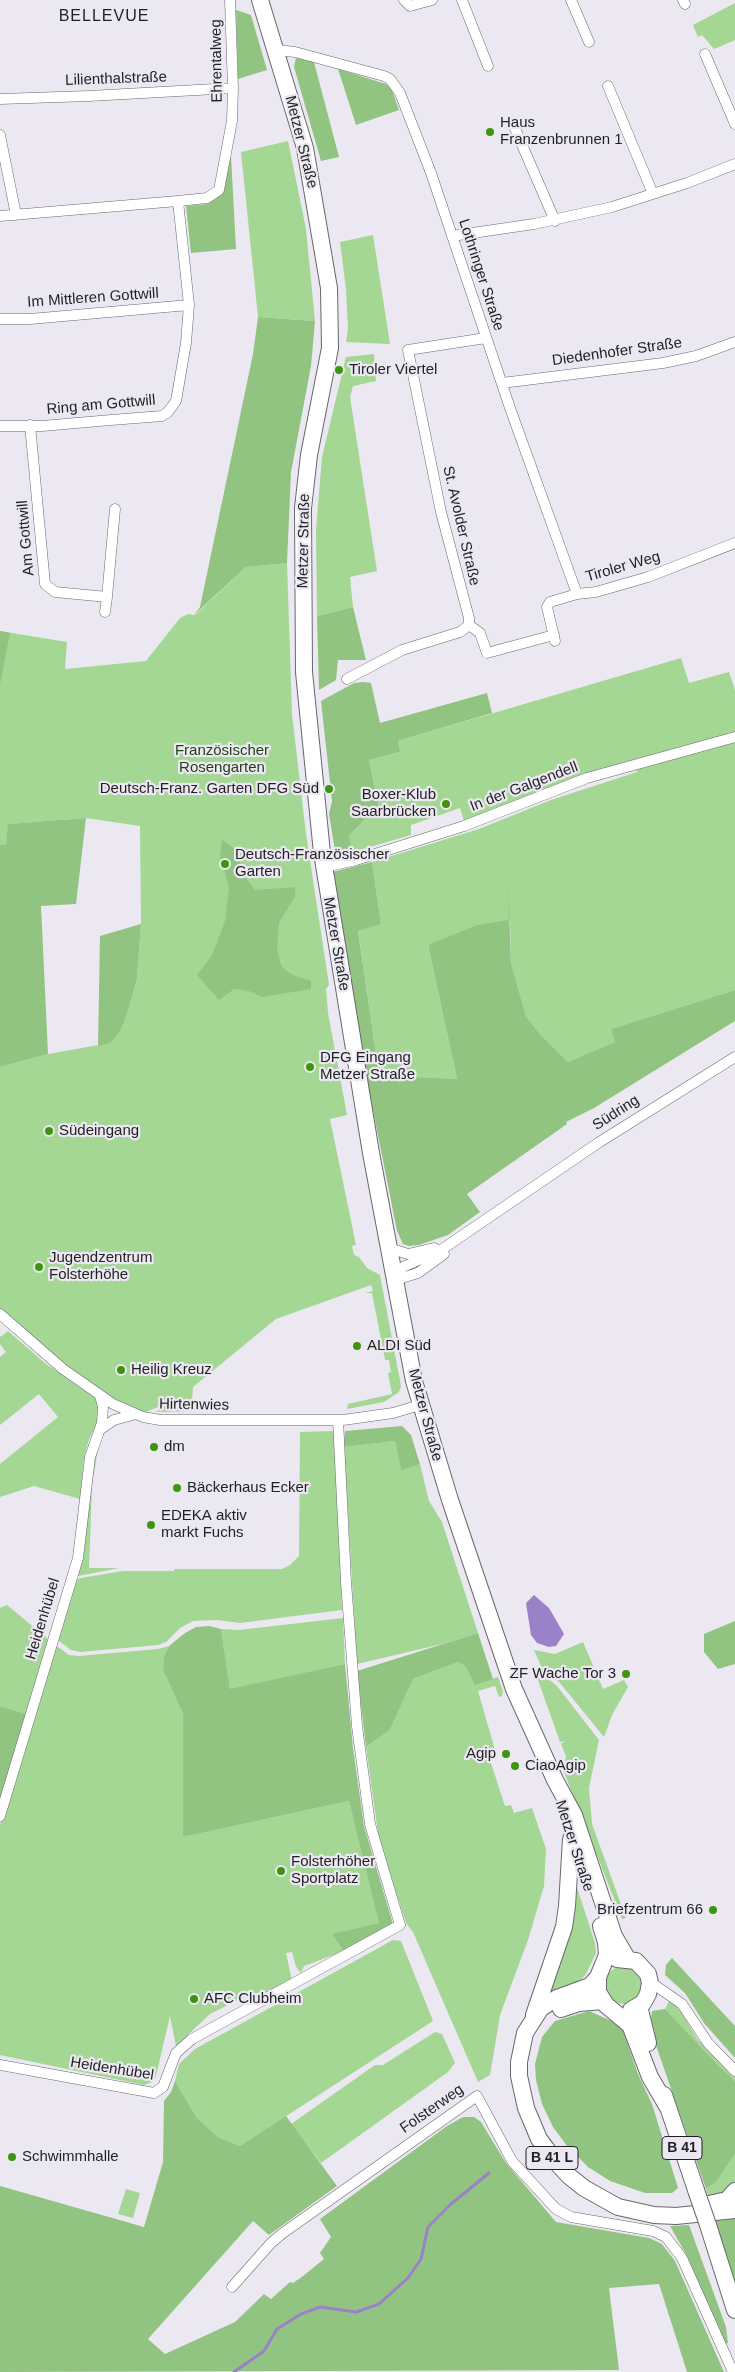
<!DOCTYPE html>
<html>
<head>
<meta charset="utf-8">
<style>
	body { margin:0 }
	canvas { display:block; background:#ebe8f1 }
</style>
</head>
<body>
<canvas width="735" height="2372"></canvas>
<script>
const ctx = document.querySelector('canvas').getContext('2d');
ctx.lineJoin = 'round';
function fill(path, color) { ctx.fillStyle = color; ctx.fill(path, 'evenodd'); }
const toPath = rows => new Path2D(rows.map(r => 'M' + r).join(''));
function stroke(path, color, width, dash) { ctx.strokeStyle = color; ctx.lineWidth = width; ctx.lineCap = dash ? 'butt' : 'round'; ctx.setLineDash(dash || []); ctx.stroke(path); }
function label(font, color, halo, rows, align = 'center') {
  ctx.font = font + ' Arial,sans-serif'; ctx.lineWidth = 4.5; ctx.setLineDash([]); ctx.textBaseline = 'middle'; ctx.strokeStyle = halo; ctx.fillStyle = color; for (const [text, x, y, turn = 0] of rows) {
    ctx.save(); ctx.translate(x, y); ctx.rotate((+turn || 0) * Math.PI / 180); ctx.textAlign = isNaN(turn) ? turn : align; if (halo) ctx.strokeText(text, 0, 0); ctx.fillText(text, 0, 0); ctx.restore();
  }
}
const green = toPath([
	[735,3,735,40,714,49,702,35,698,37,693,25],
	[288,141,306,229,315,321,258,317,241,152],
	[373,235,390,344,346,342,348,329,346,289,340,242],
	[374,354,376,381,353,386,350,397,377,571,350,577,353,607,317,616,316,530,322,457,346,357],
	[287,563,292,714,306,834,329,985,326,989,328,1013,347,1115,330,1119,356,1245,352,1246,354,1255,359,1257,367,1268,380,1275,401,1386,399,1392,384,1402,347,1409,348,1404,392,1394,388,1373,391,1372,389,1360,385,1360,372,1293,365,1293,373,1291,371,1285,276,1319,193,1387,192,1401,201,1411,156,1412,170,1402,169,1400,163,1405,148,1411,143,1417,123,1410,0,1314,0,1067,48,1054,110,1043,127,1014,137,979,141,924,140,826,86,818,9,824,6,846,0,845,0,631,67,642,65,669,146,661,180,618,188,614,195,615,246,567],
	[681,658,689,683,729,672,735,690,735,733,625,762,464,821,460,808,411,825,411,835,353,852,349,836,370,814,380,810,369,760,400,752,398,741],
	[735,741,735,990,611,1029,616,1042,568,1062,540,1034,526,1016,511,963,510,920,428,945,457,1079,416,1077,380,1081,358,930,381,924,372,862,479,829,551,800,637,772,636,768],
	[8,1331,45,1363,99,1401,97,1424,89,1439,84,1458,80,1499,34,1486,0,1497,0,1464,58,1417,39,1394,0,1425,0,1357,6,1352,0,1344,0,1337],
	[335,1431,342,1610,240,1623,217,1620,193,1621,180,1628,166,1642,158,1645,80,1652,71,1650,55,1638,72,1581,81,1578,123,1571,174,1571,174,1569,282,1569,290,1565,299,1556,300,1432],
	[395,1441,401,1469,420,1464,429,1501,442,1522,478,1633,442,1644,357,1664,344,1447],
	[99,1443,92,1485,89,1568,119,1568,73,1577,92,1467],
	[7,1605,48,1639,26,1714,0,1706,0,1608],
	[343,1618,345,1664,230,1690,221,1629,239,1630],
	[583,1642,603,1689,624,1680,628,1687,612,1715,604,1737,560,1683,541,1666,534,1650,555,1654],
	[54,1644,69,1655,79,1656,158,1649,169,1646,164,1656,163,1670,183,1714,183,1837,349,1801,380,1923,333,1934,344,1951,304,1966,301,1973,296,1967,292,1952,286,1953,292,1981,249,2002,246,1996,210,2014,176,2046,170,2016,156,2076,152,2082,144,2085,0,2055,0,1825],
	[458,1662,466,1667,475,1684,498,1677,503,1691,502,1696,499,1697,495,1686,478,1691,497,1757,490,1760,505,1806,511,1805,514,1813,532,1808,546,1849,544,1886,528,1940,500,2015,490,2075,478,2082,413,1932,406,1923,379,1840,366,1747,390,1730,413,1679],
	[533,1666,557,1686,599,1740,589,1788,592,1824,626,1918,622,1919,564,1772,566,1756,561,1744,565,1741,560,1742],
	[573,1875,595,1943,596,1953,586,1974,580,1981,545,1997],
	[393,1940,401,1941,433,2021,240,2146,218,2137,197,2118,175,2081,179,2064,195,2049],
	'605 1985a19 19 0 1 1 38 0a19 19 0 1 1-38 0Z',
	[670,1999,681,2012,698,2040,735,2077,735,2081,720,2067,665,2009],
	[435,2032,442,2034,455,2063,448,2072,321,2163,291,2124,375,2065,383,2065],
	[735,2154,735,2181,732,2186,727,2193,709,2199,706,2189,717,2181],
	[126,2189,140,2193,133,2218,118,2214]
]);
const forest = toPath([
	[236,10,251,15,267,70,238,79],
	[296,58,314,62,339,157,321,161,294,67],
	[338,69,386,84,392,90,399,110,356,125],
	[231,156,236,249,191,253,186,206,207,204,222,193],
	[258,317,315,321,311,366,291,472,287,563,246,567,194,615,200,607,253,354],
	[353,607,366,660,338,660,336,680,319,690,317,616],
	[0,631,10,633,0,684],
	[363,682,371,683,380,723,487,693,492,713,398,741,400,752,369,760,380,811,370,814,349,836,353,852,336,857,329,814,332,801,321,701,354,683],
	[86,818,76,904,41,906,48,1054,0,1067,0,845,6,845,8,824],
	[222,840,237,850,244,876,255,890,295,887,295,897,279,922,277,948,281,965,286,971,293,975,311,981,311,989,262,997,249,991,234,989,219,1000,197,975,212,955,225,921,229,888,220,856],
	[372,862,381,924,358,931,380,1081,416,1077,457,1079,428,945,478,925,509,920,507,881,509,908,511,963,526,1016,540,1034,568,1062,615,1042,611,1029,735,990,735,1021,594,1108,566,1122,567,1124,467,1194,480,1212,448,1235,419,1245,409,1246,403,1244,397,1231,368,1085,332,872],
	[141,924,137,979,127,1014,120,1031,110,1043,98,1046,100,936],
	[402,1426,411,1435,420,1464,401,1470,395,1441,344,1447,345,1431],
	[735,1621,735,1664,718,1669,704,1652,704,1634],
	[209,1626,221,1629,230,1689,345,1664,353,1748,364,1826,393,1924,344,1951,332,1934,379,1923,349,1801,183,1837,183,1714,163,1670,164,1656,169,1646,185,1633,196,1627],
	[478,1633,493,1679,475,1685,466,1667,458,1662,413,1679,390,1730,366,1747,357,1671],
	[0,1706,26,1714,0,1802],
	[672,1958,735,2026,735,2058,704,2023,685,1993,665,1975,666,1965],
	[665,2009,720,2067,735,2081,735,2154,717,2181,706,2189,652,2034,655,2032,651,2019,652,2011],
	[589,2011,614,2022,622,2028,638,2074,652,2104,678,2188,672,2193,645,2193,610,2181,588,2167,567,2146,553,2127,542,2104,536,2080,535,2064,542,2037,555,2021],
	[175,2081,197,2118,218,2137,240,2146,286,2116,337,2186,269,2235,253,2221,148,2339,165,2354,235,2322,264,2294,271,2299,290,2282,293,2283,303,2276,324,2259,320,2253,331,2237,320,2219,447,2126,463,2117,474,2117,481,2122,506,2163,556,2222,649,2238,662,2244,675,2261,724,2372,687,2372,659,2284,609,2288,619,2370,0,2372,0,2186,144,2227,163,2162,164,2101,171,2092],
	[728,2216,735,2219,735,2284,715,2219],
	[689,2225,726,2327,728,2343,724,2344,687,2256,670,2226]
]);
const water = toPath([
	[534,1595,549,1608,564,1634,556,1646,549,1647,537,1643,531,1635,526,1603]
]);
const stream = toPath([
	[234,2372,264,2351,277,2329,301,2314,320,2307,356,2312,379,2304,408,2278,421,2259,428,2227,451,2204,489,2173]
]);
const minor = toPath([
	[404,0,410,6,432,0],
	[462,0,488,66],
	[571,0,589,42],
	[683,0,685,4],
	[277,50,295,52,384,76,390,79,400,93,431,173,510,408,577,594],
	[705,54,735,124],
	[608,86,653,194],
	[0,99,89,96,233,88],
	[513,124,555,221],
	[0,135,16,215],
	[178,201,207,198,219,190,232,121,233,88,230,0],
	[0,216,178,201,189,305,186,343,176,401,168,412,162,416,111,420,42,426,0,426],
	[452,236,534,224,612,207,687,183,735,164],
	[0,319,30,319,189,305],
	[502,383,663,363,696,356,735,342],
	[30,425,45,584,55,592,107,597,115,509],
	[105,612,107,597],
	[469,625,480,633,487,653,554,635],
	[555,641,547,607,550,602,577,594,596,592,648,577,735,543],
	[347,679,402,650,460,632,469,625,469,618,441,512,408,350,486,338],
	[324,867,356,860,464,826,587,778,735,737],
	[389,1248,408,1254,434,1248],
	[394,1274,403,1267,441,1250,598,1143,735,1057],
	[395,1280,418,1273,444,1254],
	[0,1314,63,1369,113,1404,143,1417,160,1420,343,1420,393,1413,420,1405],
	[101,1429,114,1420,136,1414],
	[0,1816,78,1558,90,1457,102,1423,103,1406,100,1396],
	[649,1981,682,2004,708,2043,735,2071],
	[0,2065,154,2093,163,2087,176,2053,192,2039,400,1925,370,1824,357,1726,346,1582,338,1420],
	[232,2287,271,2243,283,2233,477,2096,512,2161,556,2209,571,2217,653,2231,666,2237,682,2258,733,2372]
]);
const primary = toPath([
	[260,0,305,148,329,288,330,348,309,455,303,508,304,672,322,853,371,1153,414,1381,450,1500,514,1689,555,1780,574,1815,614,1936,627,1958],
	[601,1926,606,1942,607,1955,598,1977,598,1992,606,2005,630,2025,650,2077,667,2106],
	[617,1959,636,1961,648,1974,650,1983,648,1994,643,2003,631,2010],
	[598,1977,590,1986,557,1998,541,2008,525,2033,519,2062,519,2076,526,2108,539,2139,557,2163,569,2176,584,2188,618,2207,654,2215,676,2216,735,2210],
	[639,2006,648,2043],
	[561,2009,579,2003,603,2001],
	[534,2015,564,1927,567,1906,571,1839],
	[664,2095,696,2190],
	[709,2204,727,2200,735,2191],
	[708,2225,735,2310]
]);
const primaryBridge = toPath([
	[696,2190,708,2225]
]);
const markers = [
	[490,132,5,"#3c950c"],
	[339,370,5,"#3c950c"],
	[329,789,5,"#3c950c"],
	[446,804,5,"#3c950c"],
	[225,864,5,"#3c950c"],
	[310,1067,5,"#3c950c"],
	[49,1131,5,"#3c950c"],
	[39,1267,5,"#3c950c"],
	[357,1346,5,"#3c950c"],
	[121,1370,5,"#3c950c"],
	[154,1447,5,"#3c950c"],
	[177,1488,5,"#3c950c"],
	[151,1525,5,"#3c950c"],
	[626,1674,5,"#3c950c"],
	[506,1754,5,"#3c950c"],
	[515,1766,5,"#3c950c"],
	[281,1871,5,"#3c950c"],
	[713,1910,5,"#3c950c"],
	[194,1999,5,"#3c950c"],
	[12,2157,5,"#3c950c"]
];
const shields = [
	[682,2148,40],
	[552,2158,52]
];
const shieldNames = [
	["B 41",682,2148],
	["B 41 L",552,2158]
];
const streetNames = [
	["Ehrentalweg",217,61,-91],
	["Lilienthalstraße",116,79,-2],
	["Metzer Straße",301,142,76],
	["Lothringer Straße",481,275,72],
	["Im Mittleren Gottwill",93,298,-4],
	["Diedenhofer Straße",617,352,-8],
	["Ring am Gottwill",101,405,-5],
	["St. Avolder Straße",461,526,77],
	["Am Gottwill",26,538,-95],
	["Metzer Straße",304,541,-89],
	["Tiroler Weg",623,567,-16],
	["In der Galgendell",524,787,-21],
	["Metzer Straße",336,944,80],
	["Südring",616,1113,-33],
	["Hirtenwies",194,1405,1],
	["Metzer Straße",425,1415,75],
	["Heidenhübel",43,1619,-73],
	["Metzer Straße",574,1846,72],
	["Heidenhübel",112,2069,9],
	["Folsterweg",432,2109,-35]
];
const poiNames = [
	["Haus",500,123],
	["Franzenbrunnen 1",500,140],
	["Tiroler Viertel",349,370],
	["Deutsch-Franz. Garten DFG Süd",319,789,"right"],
	["Boxer-Klub",436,795,"right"],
	["Saarbrücken",436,812,"right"],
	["Deutsch-Französischer",235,855],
	["Garten",235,872],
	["DFG Eingang",320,1058],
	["Metzer Straße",320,1075],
	["Südeingang",59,1131],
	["Jugendzentrum",49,1258],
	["Folsterhöhe",49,1275],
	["ALDI Süd",367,1346],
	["Heilig Kreuz",131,1370],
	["dm",164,1447],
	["Bäckerhaus Ecker",187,1488],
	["EDEKA aktiv",161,1516],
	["markt Fuchs",161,1533],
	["ZF Wache Tor 3",616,1674,"right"],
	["Agip",496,1754,"right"],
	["CiaoAgip",525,1766],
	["Folsterhöher",291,1862],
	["Sportplatz",291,1879],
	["Briefzentrum 66",703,1910,"right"],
	["AFC Clubheim",204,1999],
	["Schwimmhalle",22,2157]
];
const parkNames = [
	["Französischer",222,751],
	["Rosengarten",222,768]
];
const neighbourhoodNames = [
	["BELLEVUE",104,17]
];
fill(green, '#a4d694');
fill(forest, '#91c481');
fill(water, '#9b81c8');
stroke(stream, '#9b81c8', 3);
stroke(minor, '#69676e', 11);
stroke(primary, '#69676e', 18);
stroke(minor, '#fff', 10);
stroke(primary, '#fff', 16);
stroke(primaryBridge, '#69676e', 18, []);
stroke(primaryBridge, '#fff', 16);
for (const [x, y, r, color] of markers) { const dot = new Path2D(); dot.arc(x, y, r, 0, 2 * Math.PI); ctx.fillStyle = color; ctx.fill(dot); stroke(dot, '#ebe8f1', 2); }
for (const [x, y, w] of shields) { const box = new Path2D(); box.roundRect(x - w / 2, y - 11.5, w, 23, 4); ctx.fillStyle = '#ebe8f1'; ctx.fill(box); stroke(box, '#201f22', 1); }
label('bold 14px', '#201f22', null, shieldNames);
label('15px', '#201f22', '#ebe8f1', streetNames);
label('15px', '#201f22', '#ebe8f1', poiNames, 'left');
label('15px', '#1e3f11', '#ebe8f1', parkNames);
ctx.letterSpacing = '1px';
label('16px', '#201f22', '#ebe8f1', neighbourhoodNames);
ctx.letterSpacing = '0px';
</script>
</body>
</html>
